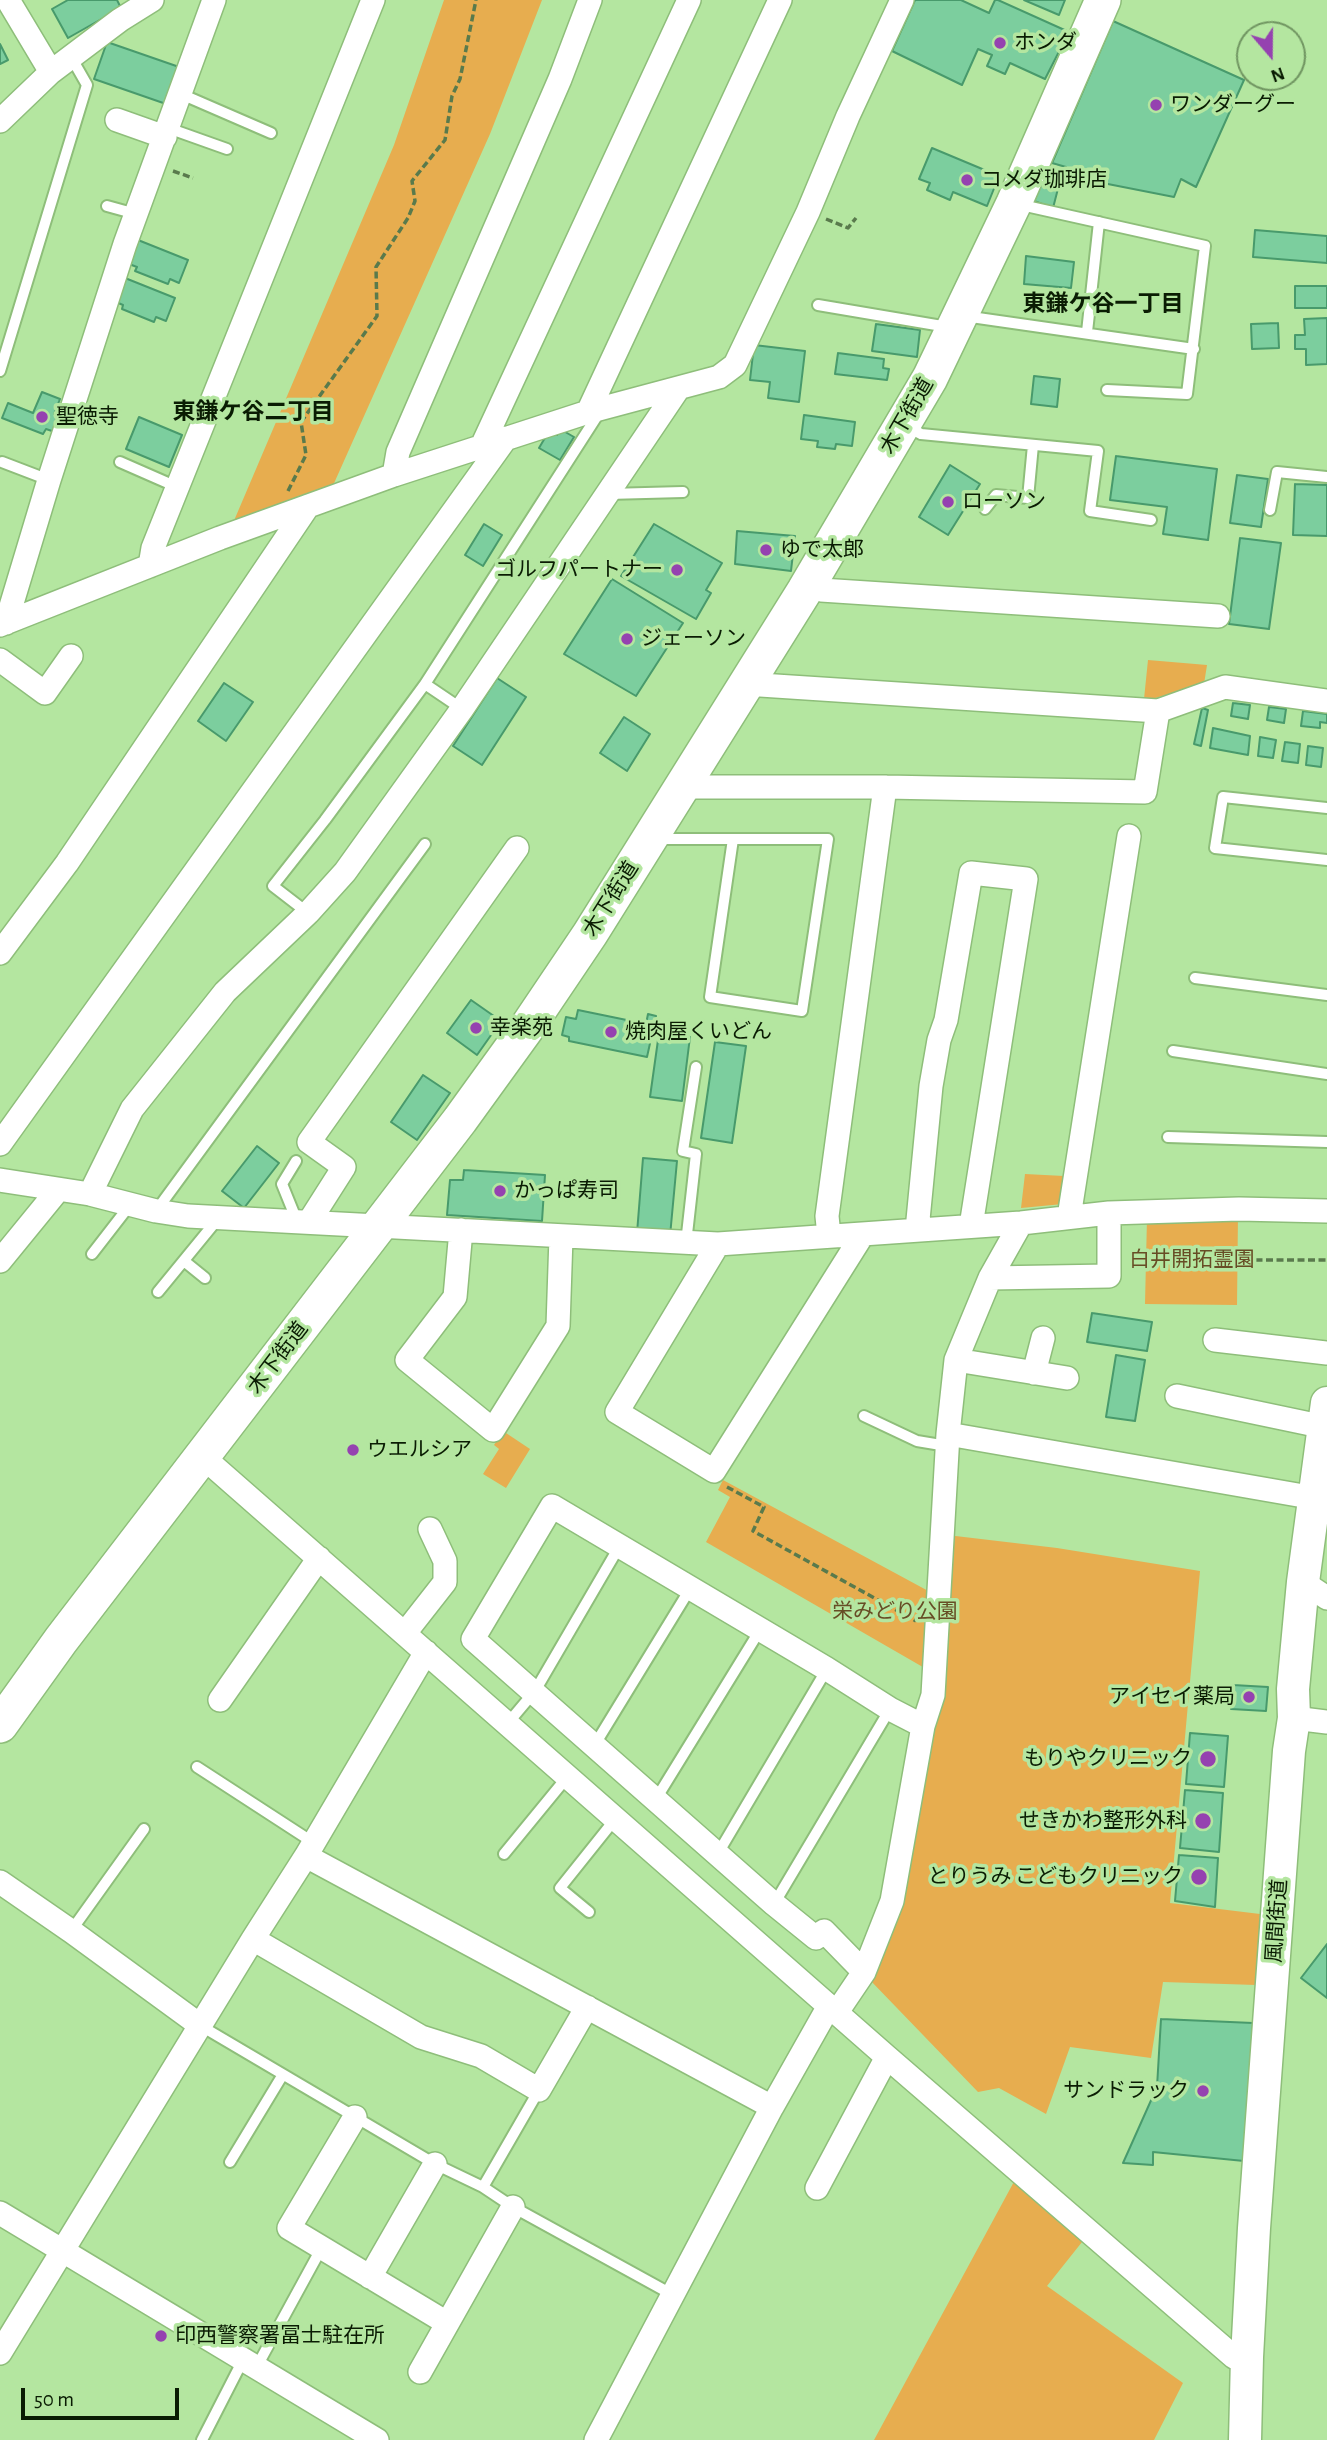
<!DOCTYPE html>
<html>
<head>
<meta charset="utf-8">
<style>
	body { margin:0 }
	#map { position:relative; width:1327px; height:2440px; overflow:hidden; background:#b4e6a0; font-family:"Alegreya Sans",sans-serif }
	canvas { display:block }
	.north { position:absolute; left:1236px; top:21px; width:70px; height:70px; box-sizing:border-box; background:#b4e6a0; border:2px solid #709561; border-radius:50%; rotate:160deg; font-size:19px; font-weight:700; line-height:28px; text-align:center; color:#0a1c03 }
	.north::after { content:''; display:block; margin:auto; width:24px; height:32px; background:#9542b0; clip-path:polygon(50% 0,100% 100%,50% 72%,0 100%) }
	.scale { position:absolute; left:21px; top:2388px; width:158px; height:32px; box-sizing:border-box; border:4px solid #0a1c03; border-top:0; padding-left:9px; font-size:21px; line-height:24px; white-space:nowrap; color:#0a1c03; -webkit-text-stroke:5px #b4e6a0; paint-order:stroke }
</style>
</head>
<body>
<div id="map">
<canvas width="1327" height="2440"></canvas>
<div class="north">N</div>
<div class="scale">50 m</div>
</div>
<script>
const ctx = document.querySelector('canvas').getContext('2d');
ctx.lineJoin = 'round';
function fill(path, color) { ctx.fillStyle = color; ctx.fill(path, 'evenodd'); }
const toPath = rows => new Path2D(rows.map(r => 'M' + r).join(''));
function stroke(path, color, width, dash) { ctx.strokeStyle = color; ctx.lineWidth = width; ctx.lineCap = dash ? 'butt' : 'round'; ctx.setLineDash(dash || []); ctx.stroke(path); }
function label(font, color, halo, rows, align = 'center') {
  ctx.font = font + ' "Alegreya Sans","Noto Sans JP",sans-serif'; ctx.lineWidth = 7; ctx.setLineDash([]); ctx.textBaseline = 'middle'; ctx.strokeStyle = halo; ctx.fillStyle = color; for (const [text, x, y, turn = 0] of rows) {
    ctx.save(); ctx.translate(x, y); ctx.rotate((+turn || 0) * Math.PI / 180); ctx.textAlign = isNaN(turn) ? turn : align; if (halo) ctx.strokeText(text, 0, 0); ctx.fillText(text, 0, 0); ctx.restore();
  }
}
const green = toPath([
	[444,0,542,0,490,134,331,490,233,523,394,145],
	[1148,660,1207,665,1204,684,1152,699,1144,699],
	[1025,1174,1064,1176,1063,1204,1021,1208],
	[1238,1214,1237,1305,1145,1304,1147,1218],
	[503,1431,530,1449,506,1488,483,1474,499,1449,494,1445],
	[723,1480,932,1593,928,1670,706,1542,730,1497,718,1490],
	[947,1535,1057,1548,1200,1571,1170,1903,1260,1914,1256,1985,1163,1982,1151,2058,1070,2047,1046,2114,999,2088,978,2092,869,1979,898,1902],
	[1016,2178,1086,2237,1047,2286,1183,2383,1154,2440,874,2440]
]);
const building = toPath([
	[68,0,117,0,121,8,68,38,52,9,68,0],
	[915,0,961,0,989,13,995,0,998,0,1069,32,1045,79,1010,63,1005,74,987,66,992,55,978,49,962,85,892,51,915,0],
	[1024,0,1065,0,1059,15,1024,0],
	[1113,21,1244,80,1196,187,1181,179,1174,197,1062,175,1066,167,1052,163,1113,21],
	[107,42,182,68,169,105,94,79,107,42],
	[0,44,8,60,0,64,0,44],
	[932,148,999,176,987,206,953,192,950,200,927,190,930,183,919,179,932,148],
	[1046,172,1061,177,1053,208,1034,201,1046,172],
	[1255,230,1327,236,1327,263,1253,257,1255,230],
	[138,240,188,260,179,283,170,279,168,284,135,271,137,267,129,264,138,240],
	[1026,256,1074,262,1071,288,1024,284,1026,256],
	[125,278,175,298,166,321,156,317,154,322,122,309,123,305,116,302,125,278],
	[1295,286,1327,286,1327,308,1295,308,1295,286],
	[1327,318,1327,364,1306,365,1306,349,1295,349,1295,335,1305,335,1304,319,1327,318],
	[1278,323,1279,348,1252,349,1251,324,1278,323],
	[876,324,920,330,917,357,872,351,876,324],
	[754,345,805,351,799,402,768,398,770,382,750,380,754,345],
	[838,353,884,359,883,368,889,369,887,380,835,374,838,353],
	[1034,376,1060,379,1057,407,1031,404,1034,376],
	[42,392,60,399,54,414,61,416,55,432,46,429,43,434,2,418,8,403,33,413,42,392],
	[804,415,855,422,852,446,836,444,835,449,817,447,818,441,801,439,804,415],
	[139,417,182,435,169,467,126,449,139,417],
	[560,429,574,437,560,460,539,448,549,431,557,435,560,429],
	[1116,456,1217,469,1208,540,1163,534,1167,507,1110,500,1116,456],
	[950,465,980,484,948,535,919,517,950,465],
	[1237,475,1268,479,1261,527,1230,523,1237,475],
	[1295,484,1327,485,1327,536,1293,535,1295,484],
	[484,524,502,535,483,566,465,555,484,524],
	[654,524,722,563,706,590,711,593,696,619,621,576,654,524],
	[737,531,795,536,791,571,735,564,737,531],
	[1240,538,1281,543,1269,629,1229,624,1240,538],
	[612,579,683,623,636,696,564,654,612,579],
	[497,678,526,697,482,765,453,746,497,678],
	[224,683,253,702,226,741,198,721,224,683],
	[1233,703,1250,705,1248,719,1231,716,1233,703],
	[1269,707,1286,709,1284,723,1267,720,1269,707],
	[1202,708,1208,710,1201,746,1194,744,1202,708],
	[1303,711,1327,714,1327,723,1320,722,1320,728,1301,726,1303,711],
	[624,717,650,734,627,771,600,753,624,717],
	[1213,728,1250,736,1248,755,1210,748,1213,728],
	[1260,737,1276,740,1273,758,1258,756,1260,737],
	[1285,742,1300,744,1298,763,1282,761,1285,742],
	[1308,746,1323,748,1321,767,1306,765,1308,746],
	[471,1000,501,1021,477,1055,447,1033,471,1000],
	[578,1010,646,1024,648,1014,656,1016,647,1057,569,1041,569,1037,562,1035,566,1017,576,1019,578,1010],
	[659,1033,690,1037,682,1101,650,1097,659,1033],
	[715,1042,746,1046,732,1143,701,1138,715,1042],
	[423,1075,450,1093,417,1140,391,1122,423,1075],
	[257,1146,279,1163,244,1208,222,1191,257,1146],
	[643,1158,677,1161,670,1236,637,1233,643,1158],
	[464,1170,545,1175,542,1221,447,1215,450,1180,463,1180,464,1170],
	[1092,1313,1152,1322,1147,1351,1087,1342,1092,1313],
	[1116,1355,1145,1360,1135,1421,1106,1417,1116,1355],
	[1233,1685,1268,1687,1266,1711,1231,1709,1233,1685],
	[1190,1733,1228,1736,1224,1787,1186,1784,1190,1733],
	[1185,1790,1223,1793,1219,1852,1180,1848,1185,1790],
	[1179,1855,1218,1858,1215,1907,1175,1901,1179,1855],
	[1327,1944,1327,1998,1301,1978,1327,1944],
	[1161,2019,1253,2023,1244,2161,1153,2152,1153,2165,1123,2163,1157,2087,1161,2019]
]);
const path = toPath([
	[173,171,193,178],
	[826,219,848,228,856,218],
	[288,491,306,455,301,422,377,316,376,267,408,218,415,201,412,181,445,140,452,96,460,79,476,0],
	[1245,1260,1327,1260],
	[727,1487,764,1507,753,1531,916,1621]
]);
const lane = toPath([
	[181,94,271,133],
	[168,128,227,149],
	[1017,204,1205,246,1187,394,1107,390],
	[107,206,136,214],
	[818,305,948,327],
	[964,316,1194,349],
	[1087,332,1099,222],
	[0,371,87,85,71,57],
	[908,427,921,434,1098,451,1090,511,1151,520],
	[2,462,49,480],
	[120,462,177,487],
	[608,494,683,492],
	[985,509,996,495,1028,498,1033,445],
	[1270,510,1277,472,1327,477],
	[425,684,462,709],
	[1327,808,1223,797,1215,848,1327,860],
	[656,839,828,839,802,1011,710,997,733,839],
	[308,913,273,886,325,820,425,684,599,413],
	[1195,978,1327,995],
	[1173,1051,1327,1074],
	[1168,1137,1327,1142],
	[296,1161,282,1184,297,1221],
	[156,1211,425,844],
	[686,1243,696,1154,683,1151,696,1067],
	[92,1254,130,1205],
	[184,1261,205,1278],
	[158,1292,217,1220],
	[864,1416,917,1441,947,1446],
	[508,1723,535,1691,619,1547],
	[594,1746,690,1589],
	[197,1767,314,1843],
	[656,1799,760,1630],
	[504,1854,568,1776],
	[717,1855,827,1669],
	[774,1904,890,1709],
	[589,1912,560,1888,616,1818],
	[71,1931,144,1829],
	[201,2026,435,2164,483,2187,513,2207,673,2295],
	[230,2162,282,2076],
	[483,2187,539,2090],
	[256,2368,321,2249],
	[202,2440,243,2360]
]);
const street = toPath([
	[8,0,51,72],
	[117,120,165,137],
	[0,121,51,72,120,20,152,0],
	[588,412,780,0],
	[482,446,689,0],
	[394,475,398,452,560,79,590,0],
	[150,566,153,548,373,0],
	[809,580,821,590,1218,616],
	[6,623,49,480,125,244,214,0],
	[0,625,220,538,394,475,588,412,719,377,735,365,808,212,848,116,902,0],
	[0,660,45,693,71,656],
	[745,684,1158,711,1225,687,1327,701],
	[681,787,885,787,1145,792,1158,711],
	[0,953,67,863,308,506],
	[0,1144,506,438],
	[0,1180,90,1194,156,1211,188,1216,718,1244,1021,1223,1109,1213,1239,1209,1327,1211],
	[90,1194,132,1109,225,992,308,913,345,872,462,709,678,389],
	[1069,1217,1129,836],
	[309,1222,344,1167,309,1142,517,848],
	[461,1230,455,1297,407,1360,493,1430,558,1326,561,1237],
	[917,1230,931,1086,939,1040,946,1020,971,873,1026,879,971,1226],
	[829,1236,827,1216,885,787],
	[718,1244,617,1412,714,1471,863,1234],
	[0,1261,58,1190],
	[990,1278,1109,1276,1109,1213],
	[1215,1340,1327,1353],
	[956,1360,1067,1378],
	[1034,1373,1043,1338],
	[1177,1396,1325,1427],
	[948,1434,1315,1498],
	[203,1457,887,2057,1234,2357,1247,2357],
	[1303,1582,1327,1598],
	[405,1633,445,1582,445,1561,430,1529],
	[220,1700,319,1558],
	[1294,1718,1327,1722],
	[306,1856,772,2107],
	[0,1882,71,1931,201,2026],
	[253,1939,421,2037,481,2056,539,2090,587,2007],
	[864,1972,824,1931,816,1938,774,1904,473,1639,552,1506,827,1669,890,1709,923,1726],
	[837,2012,864,1972,892,1901,923,1726,933,1695,948,1434,956,1360,990,1278,1021,1223],
	[355,2117,289,2228,447,2323],
	[817,2188,887,2057],
	[0,2213,377,2440],
	[370,2277,435,2164],
	[0,2353,253,1939,306,1856,426,1652],
	[420,2372,513,2207],
	[596,2440,772,2107,829,2006]
]);
const secondary = toPath([
	[1245,2440,1247,2357,1254,2228,1289,1751,1294,1718,1293,1689,1303,1582,1327,1403]
]);
const primary = toPath([
	[0,1725,61,1640,460,1120,528,1026,590,934,805,590,930,378,1014,203,1103,0]
]);
const markers = [
	[1000,43,7,"#9542b0"],
	[1156,105,7,"#9542b0"],
	[967,180,7,"#9542b0"],
	[42,417,7,"#9542b0"],
	[948,502,7,"#9542b0"],
	[766,550,7,"#9542b0"],
	[677,570,7,"#9542b0"],
	[627,639,7,"#9542b0"],
	[476,1028,7,"#9542b0"],
	[611,1032,7,"#9542b0"],
	[500,1191,7,"#9542b0"],
	[353,1450,7,"#9542b0"],
	[1249,1697,7,"#9542b0"],
	[1208,1759,9,"#9542b0"],
	[1203,1821,9,"#9542b0"],
	[1199,1877,9,"#9542b0"],
	[1203,2091,7,"#9542b0"],
	[161,2336,7,"#9542b0"]
];
const poiNames = [
	["ホンダ",1014,43],
	["ワンダーグー",1170,105],
	["コメダ珈琲店",981,180],
	["聖徳寺",56,417],
	["ローソン",962,502],
	["ゆで太郎",780,550],
	["ゴルフパートナー",663,570,"right"],
	["ジェーソン",641,639],
	["幸楽苑",490,1028],
	["焼肉屋くいどん",625,1032],
	["かっぱ寿司",514,1191],
	["ウエルシア",367,1450],
	["アイセイ薬局",1235,1697,"right"],
	["もりやクリニック",1192,1759,"right"],
	["せきかわ整形外科",1187,1821,"right"],
	["とりうみ こどもクリニック",1183,1877,"right"],
	["サンドラック",1189,2091,"right"],
	["印西警察署冨士駐在所",175,2336]
];
const streetNames = [
	["木下街道",907,416,-60],
	["木下街道",611,899,-58],
	["木下街道",278,1358,-53],
	["風間街道",1277,1921,-86]
];
const parkNames = [
	["白井開拓霊園",1192,1260],
	["栄みどり公園",895,1612]
];
const neighbourhoodNames = [
	["東鎌ケ谷一丁目",1103,304],
	["東鎌ケ谷二丁目",253,412]
];
fill(green, '#e7ad4f');
fill(building, '#7cce9e');
stroke(building, '#489a6c', 2);
stroke(lane, '#8ebe7a', 14);
stroke(street, '#8ebe7a', 26);
stroke(secondary, '#8ebe7a', 35);
stroke(primary, '#8ebe7a', 38);
stroke(path, '#597a4c', 3.5, [7, 3.5]);
stroke(lane, '#fff', 10);
stroke(street, '#fff', 23);
stroke(secondary, '#fff', 32);
stroke(primary, '#fff', 35);
for (const [x, y, r, color] of markers) { const dot = new Path2D(); dot.arc(x, y, r, 0, 2 * Math.PI); ctx.fillStyle = color; ctx.fill(dot); stroke(dot, '#b4e6a0', 2.5); }
label('21px', '#0a1c03', '#b4e6a0', poiNames, 'left');
label('21px', '#0a1c03', '#b4e6a0', streetNames);
label('21px', '#674d25', '#b4e6a0', parkNames);
label('bold 23px', '#0a1c03', '#b4e6a0', neighbourhoodNames);
</script>
</body>
</html>
